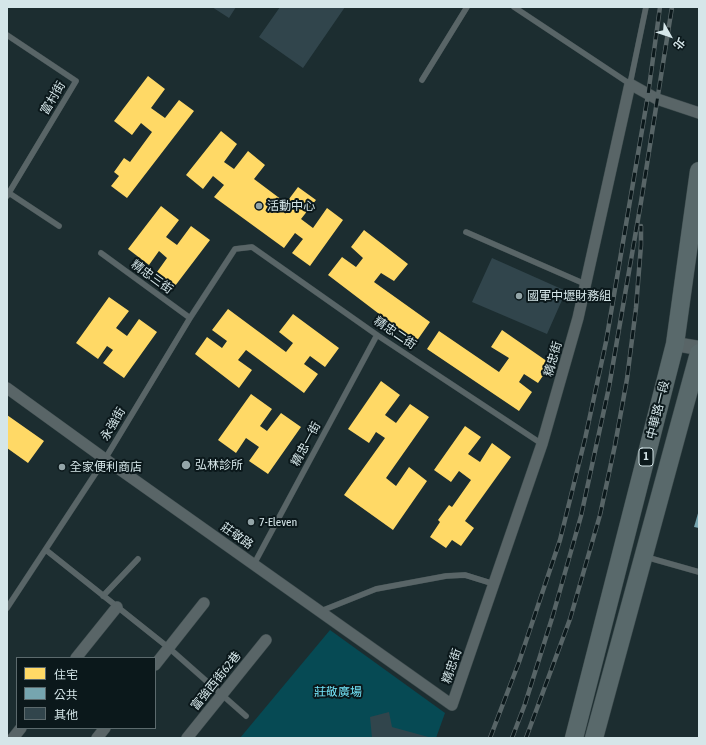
<!DOCTYPE html>
<html>
<head>
<meta charset="utf-8">
<style>
	body { margin:0 }
	#map { position:relative; width:706px; height:745px; overflow:hidden; background:#1c2d30; font-family:"Asap Condensed","Noto Sans TC",sans-serif }
	canvas { display:block }
	.frame { position:absolute; inset:0; border:8px solid #d5e6e9; pointer-events:none }
	.legend { position:absolute; left:16px; top:657px; width:140px; height:72px; box-sizing:border-box; background:#0b181b; border:1px solid #5c6a6d; margin:0; padding:5px 7px; list-style:none; font-size:12px; color:#d5e6e9 }
	.legend li { display:flex; align-items:center; gap:8px; height:20px }
	.legend b { width:20px; border:1px solid #5c6a6d }
	.north { position:absolute; left:650px; top:16px; width:40px; height:40px; -webkit-text-stroke:3px #0b181b; paint-order:stroke; rotate:130deg; font-size:11px; font-weight:700; line-height:16px; text-align:center; color:#d5e6e9 }
	.north::after { content:''; display:block; margin:auto; width:14px; height:18px; background:#d5e6e9; clip-path:polygon(50% 0,100% 100%,50% 72%,0 100%) }
</style>
</head>
<body>
<div id="map">
<canvas width="706" height="745"></canvas>
<div class="frame"></div>
<ul class="legend">
<li><b style="height:11px;background:#ffd966"></b>住宅</li>
<li><b style="height:11px;background:#76a5af"></b>公共</li>
<li><b style="height:11px;background:#31454c"></b>其他</li>
</ul>
<div class="north">北</div>
</div>
<script>
const ctx = document.querySelector('canvas').getContext('2d');
ctx.lineJoin = 'round';
function fill(path, color) { ctx.fillStyle = color; ctx.fill(path, 'evenodd'); }
const toPath = rows => new Path2D(rows.map(r => 'M' + r).join(''));
function stroke(path, color, width, dash) { ctx.strokeStyle = color; ctx.lineWidth = width; ctx.lineCap = dash ? 'butt' : 'round'; ctx.setLineDash(dash || []); ctx.stroke(path); }
function label(font, color, halo, rows, align = 'center') {
  ctx.font = font + ' "Asap Condensed","Noto Sans TC",sans-serif'; ctx.lineWidth = 4; ctx.setLineDash([]); ctx.textBaseline = 'middle'; ctx.strokeStyle = halo; ctx.fillStyle = color; for (const [text, x, y, turn = 0] of rows) {
    ctx.save(); ctx.translate(x, y); ctx.rotate((+turn || 0) * Math.PI / 180); ctx.textAlign = isNaN(turn) ? turn : align; if (halo) ctx.strokeText(text, 0, 0); ctx.fillText(text, 0, 0); ctx.restore();
  }
}
const green = toPath([
	[330,630,445,713,436,738,240,738]
]);
const homes = toPath([
	[148,76,165,89,151,108,165,118,179,100,194,111,127,198,111,186,119,176,114,172,124,158,130,162,152,132,141,123,132,135,114,121],
	[221,131,237,144,224,162,234,169,248,151,265,165,254,179,286,203,298,187,316,200,301,219,313,228,327,208,343,220,310,266,292,253,303,239,295,233,284,248,214,197,224,185,213,176,203,189,186,175],
	[161,206,179,220,166,237,177,245,191,226,210,240,175,286,157,272,167,258,159,251,149,265,128,249],
	[364,230,408,264,394,281,381,273,374,282,430,322,416,342,328,275,342,257,356,267,363,258,351,247],
	[109,297,129,311,116,328,127,336,139,319,157,332,124,378,103,363,113,350,107,346,98,359,76,343],
	[228,309,286,352,293,343,279,332,293,314,339,348,325,367,310,356,304,364,318,374,304,393,246,350,238,360,252,370,239,388,195,354,207,337,222,348,227,341,212,330],
	[502,330,551,364,538,383,524,374,519,382,532,392,519,411,427,349,439,331,499,372,509,358,491,347],
	[381,381,400,395,385,415,396,423,410,404,429,417,386,478,396,486,409,467,427,481,393,530,344,495,385,438,376,432,369,443,348,429],
	[251,394,272,409,260,426,267,431,281,413,301,427,268,474,249,461,259,447,246,438,236,453,218,440],
	[7,415,44,441,28,463,7,448],
	[465,426,481,437,468,454,480,462,492,443,511,457,465,521,474,528,461,546,452,540,446,548,430,537,440,522,438,520,449,505,452,507,471,480,459,471,451,482,434,470]
]);
const public = toPath([
	[699,510,699,528,694,527]
]);
const building = toPath([
	[212,7,236,7,229,18],
	[280,7,345,7,303,68,259,37],
	[492,258,566,291,547,334,472,302],
	[389,712,392,727,432,738,372,738,370,717]
]);
const service = toPath([
	[514,7,630,84,646,7],
	[7,35,76,81,7,196],
	[422,80,467,7],
	[9,193,59,226],
	[466,232,585,284],
	[101,253,190,318],
	[46,550,169,648,246,716],
	[646,557,699,572],
	[254,564,377,335],
	[103,596,138,559],
	[7,608,105,459,190,318,235,249,252,247,377,335,542,444],
	[321,611,376,589,446,576,465,575,494,584]
]);
const minor = toPath([
	[7,388,105,459,452,705,542,444,578,318,630,84,657,99,699,113],
	[76,658,117,607],
	[155,665,204,603],
	[13,738,21,728],
	[97,738,105,728],
	[187,738,266,640]
]);
const tertiary = toPath([
	[675,344,699,348]
]);
const primary = toPath([
	[574,738,675,344,699,171],
	[594,738,699,353]
]);
const rail = toPath([
	[490,738,519,662,560,540,585,439,606,342,648,95,660,7],
	[512,738,525,704,553,615,581,516,609,387,641,202,672,7],
	[526,738,570,619,600,515,615,445,627,379,636,308,641,245,641,226]
]);
const markers = [
	[259,206,4,"#94a5a8"],
	[519,296,4,"#94a5a8"],
	[186,465,5,"#94a5a8"],
	[62,467,4,"#94a5a8"],
	[251,522,4,"#94a5a8"]
];
const shields = [
	[646,457,14]
];
const shieldNames = [
	["1",646,457]
];
const streetNames = [
	["富村街",53,98,-59],
	["精忠三街",152,277,36],
	["精忠二街",395,333,34],
	["精忠街",553,359,-74],
	["中華路一段",658,410,-76],
	["永強街",113,424,-59],
	["精忠一街",306,444,-62],
	["莊敬路",237,536,35],
	["精忠街",452,666,-71],
	["富強西街62巷",216,681,-51]
];
const poiNames = [
	["活動中心",267,206],
	["國軍中壢財務組",527,296],
	["弘林診所",195,465],
	["全家便利商店",70,467],
	["7-Eleven",259,522]
];
const parkNames = [
	["莊敬廣場",338,692]
];
fill(green, '#064a54');
fill(homes, '#ffd966');
fill(public, '#76a5af');
fill(building, '#31454c');
stroke(service, '#3d4b4d', 6);
stroke(minor, '#3d4b4d', 12);
stroke(tertiary, '#3d4b4d', 15);
stroke(primary, '#3d4b4d', 19);
stroke(service, '#596567', 5.5);
stroke(minor, '#596567', 11);
stroke(tertiary, '#596567', 14);
stroke(primary, '#59696b', 18);
stroke(rail, '#586567', 4.5);
stroke(rail, '#0b181b', 3, [9]);
for (const [x, y, r, color] of markers) { const dot = new Path2D(); dot.arc(x, y, r, 0, 2 * Math.PI); ctx.fillStyle = color; ctx.fill(dot); stroke(dot, '#0b181b', 1.5); }
for (const [x, y, w] of shields) { const box = new Path2D(); box.roundRect(x - w / 2, y - 9, w, 18, 3); ctx.fillStyle = '#0b181b'; ctx.fill(box); stroke(box, '#d5e6e9', 1); }
label('bold 11px', '#d5e6e9', null, shieldNames);
label('12px', '#d5e6e9', '#0b181b', streetNames);
label('12px', '#d5e6e9', '#0b181b', poiNames, 'left');
label('12px', '#74e6fa', '#0b181b', parkNames);
</script>
</body>
</html>
